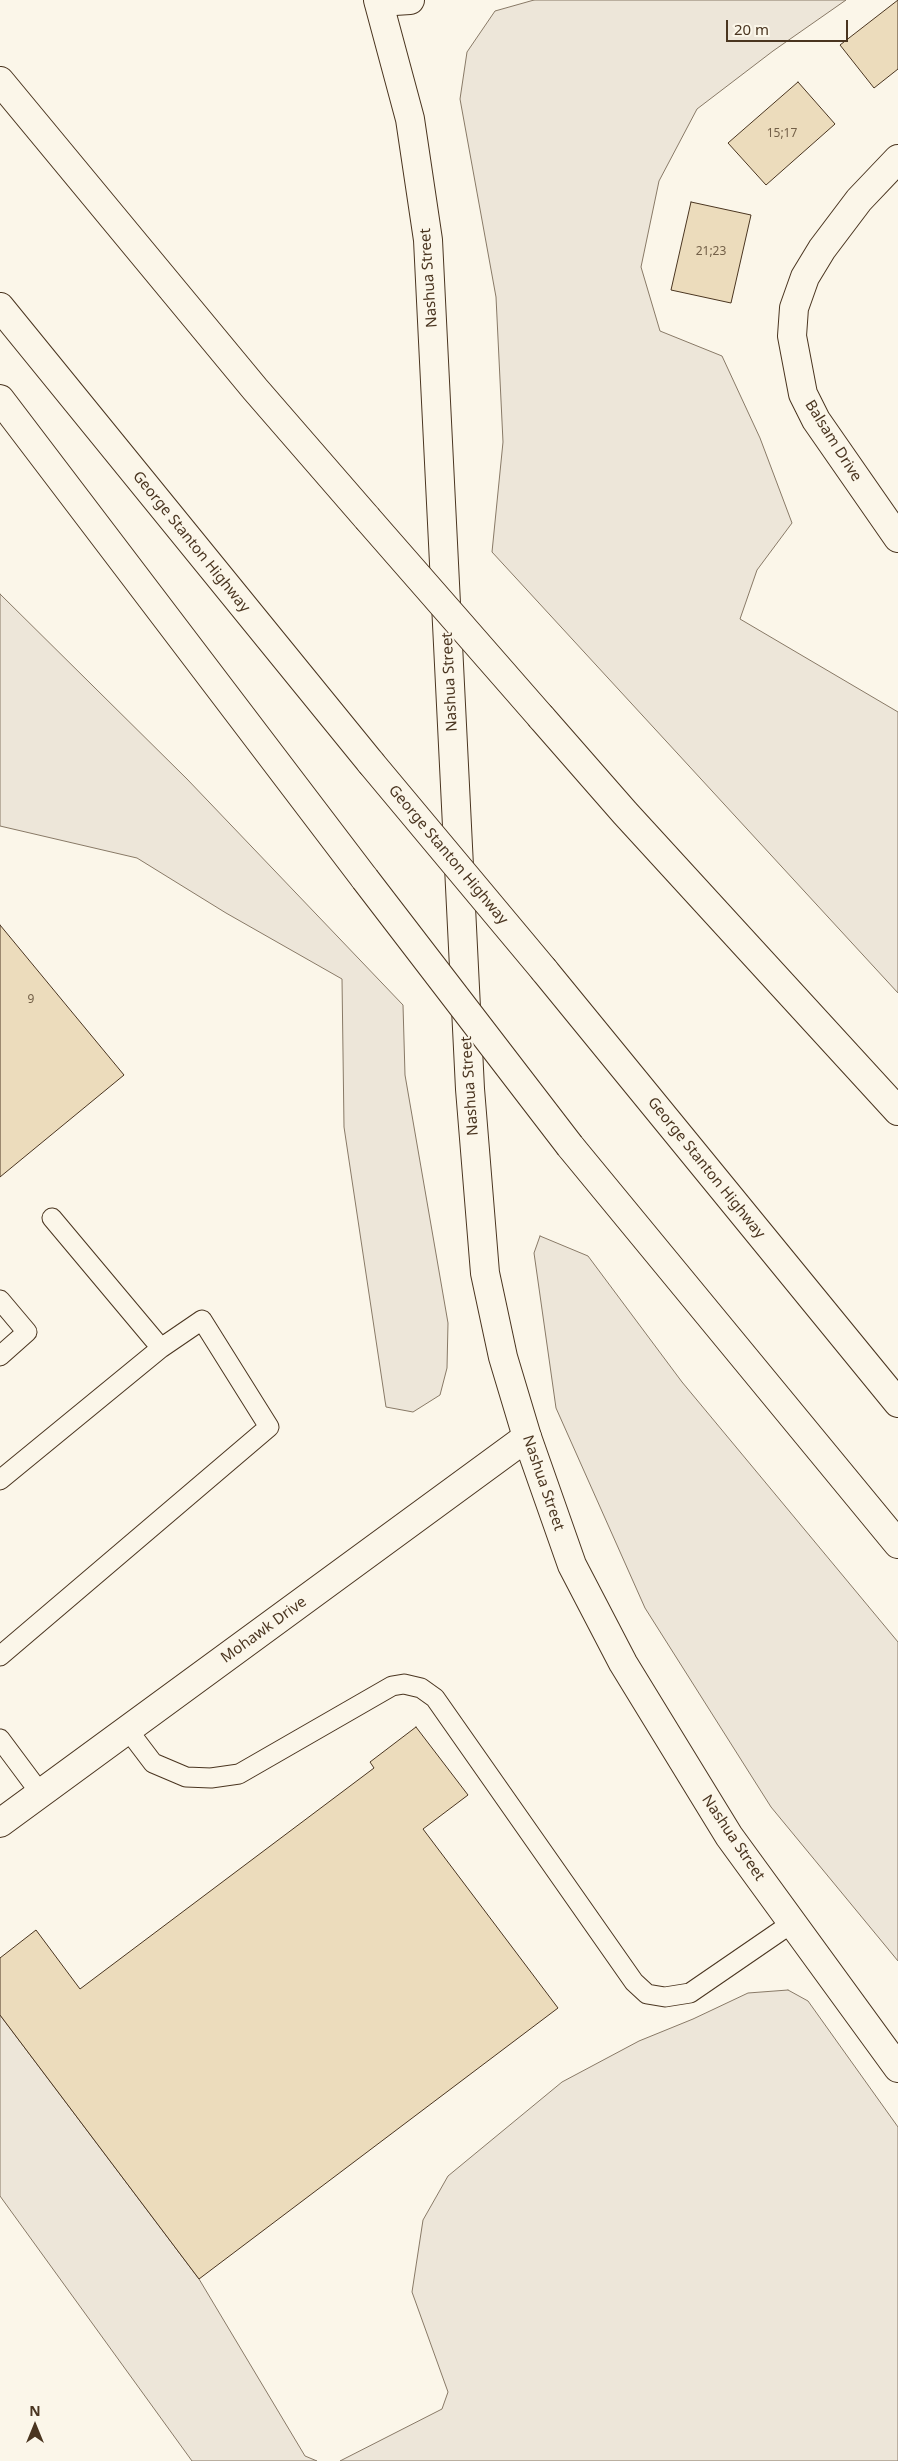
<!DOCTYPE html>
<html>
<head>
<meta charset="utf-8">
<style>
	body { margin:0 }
	#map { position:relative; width:898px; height:2461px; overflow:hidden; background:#fbf6e9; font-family:"Noto Sans",sans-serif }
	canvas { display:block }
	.north { position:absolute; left:10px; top:2401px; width:50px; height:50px; -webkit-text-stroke:4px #fbf6e9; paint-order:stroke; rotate:0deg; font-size:14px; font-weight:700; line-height:20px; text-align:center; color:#4a3520 }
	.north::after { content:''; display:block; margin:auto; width:18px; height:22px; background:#4a3520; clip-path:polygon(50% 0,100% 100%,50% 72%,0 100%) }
	.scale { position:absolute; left:726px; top:20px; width:122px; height:22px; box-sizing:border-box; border:2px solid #4a3520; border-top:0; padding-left:6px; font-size:15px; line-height:18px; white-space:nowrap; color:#4a3520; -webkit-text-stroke:4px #fbf6e9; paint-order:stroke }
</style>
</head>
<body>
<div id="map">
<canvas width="898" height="2461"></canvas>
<div class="north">N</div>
<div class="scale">20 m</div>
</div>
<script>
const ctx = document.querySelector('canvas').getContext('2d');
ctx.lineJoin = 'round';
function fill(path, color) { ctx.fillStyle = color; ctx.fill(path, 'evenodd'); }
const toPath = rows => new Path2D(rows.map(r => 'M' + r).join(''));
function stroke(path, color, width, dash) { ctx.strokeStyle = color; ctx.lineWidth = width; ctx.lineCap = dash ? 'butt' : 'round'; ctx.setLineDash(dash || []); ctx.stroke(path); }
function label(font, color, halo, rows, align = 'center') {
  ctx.font = font + ' "Noto Sans",sans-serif'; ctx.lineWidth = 4; ctx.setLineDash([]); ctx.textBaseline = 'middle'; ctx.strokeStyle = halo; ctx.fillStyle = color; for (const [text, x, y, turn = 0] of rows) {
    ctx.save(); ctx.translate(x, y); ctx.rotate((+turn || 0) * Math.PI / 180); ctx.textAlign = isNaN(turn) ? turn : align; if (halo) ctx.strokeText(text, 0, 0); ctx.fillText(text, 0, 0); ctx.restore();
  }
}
const green = toPath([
	[534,0,846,0,773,51,697,109,659,181,641,267,660,331,722,356,760,438,792,523,757,570,740,619,898,712,898,993,492,552,503,442,496,297,460,99,467,52,495,11,534,0],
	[0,594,187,779,403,1005,405,1075,448,1323,447,1368,440,1395,413,1412,386,1407,344,1127,342,979,226,913,137,858,0,826,0,594],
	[540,1236,588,1256,682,1382,898,1642,898,1961,771,1807,645,1608,556,1408,534,1253,540,1236],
	[788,1990,808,2001,898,2127,898,2461,340,2461,442,2409,448,2392,412,2292,423,2220,448,2176,562,2082,639,2041,693,2019,748,1993,788,1990],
	[0,2015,199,2279,305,2456,317,2461,192,2461,0,2196,0,2015]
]);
const building = toPath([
	[898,0,898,69,874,88,840,45,898,0],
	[798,82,835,124,766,185,728,143,798,82],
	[691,202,751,215,731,303,671,290,691,202],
	[0,925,124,1075,0,1177,0,925],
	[416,1727,468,1795,423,1829,558,2008,199,2279,0,2015,0,1958,36,1930,80,1989,374,1768,370,1762,416,1727]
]);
const service = toPath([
	[52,1218,161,1348],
	[0,1300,27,1332,0,1356],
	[0,1480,161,1348,202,1320,269,1427,0,1656],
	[128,1730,153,1763,186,1777,211,1778,239,1774,392,1686,404,1684,421,1688,435,1698,634,1982,647,1994,665,1997,690,1993,792,1923],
	[0,1739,41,1794]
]);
const minor = toPath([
	[379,2,410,0],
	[898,159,859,200,822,249,805,277,794,308,792,336,803,394,816,420,898,538],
	[0,1823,527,1437]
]);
const secondary = toPath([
	[378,0,410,119,428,240,470,1089,485,1273,503,1357,527,1437,572,1565,623,1663,729,1836,898,2068]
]);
const motorway = toPath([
	[0,81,255,389,367,518],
	[0,307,371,763],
	[0,399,365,879],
	[541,717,625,813,898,1111],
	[544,970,898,1403],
	[570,1146,898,1544]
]);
const motorwayBridge = toPath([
	[367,518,541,717],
	[371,763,544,970],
	[365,879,570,1146]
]);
const numberNames = [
	["15;17",782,134],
	["21;23",711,252],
	["9",31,1000]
];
const streetNames = [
	["Nashua Street",429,278,-94],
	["Balsam Drive",833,441,58],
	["George Stanton Highway",191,542,51],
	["Nashua Street",450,682,-93],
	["George Stanton Highway",448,855,50],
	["Nashua Street",470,1086,-94],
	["George Stanton Highway",706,1168,51],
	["Nashua Street",543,1483,71],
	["Mohawk Drive",264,1630,-36],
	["Nashua Street",733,1838,56]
];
fill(green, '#ede6d9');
stroke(green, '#887966', 1);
fill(building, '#ecdcbc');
stroke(building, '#4a3520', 1);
stroke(service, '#4a3520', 21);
stroke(minor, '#4a3520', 30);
stroke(secondary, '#4a3520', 30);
stroke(motorway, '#4a3520', 30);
stroke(service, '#fbf6e9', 19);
stroke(minor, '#fbf6e9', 28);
stroke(secondary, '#fbf6e9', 28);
stroke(motorway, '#fbf6e9', 28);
stroke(motorwayBridge, '#4a3520', 30, []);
stroke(motorwayBridge, '#fbf6e9', 28);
label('12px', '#725f47', null, numberNames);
label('15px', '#4a3520', '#fbf6e9', streetNames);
</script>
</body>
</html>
